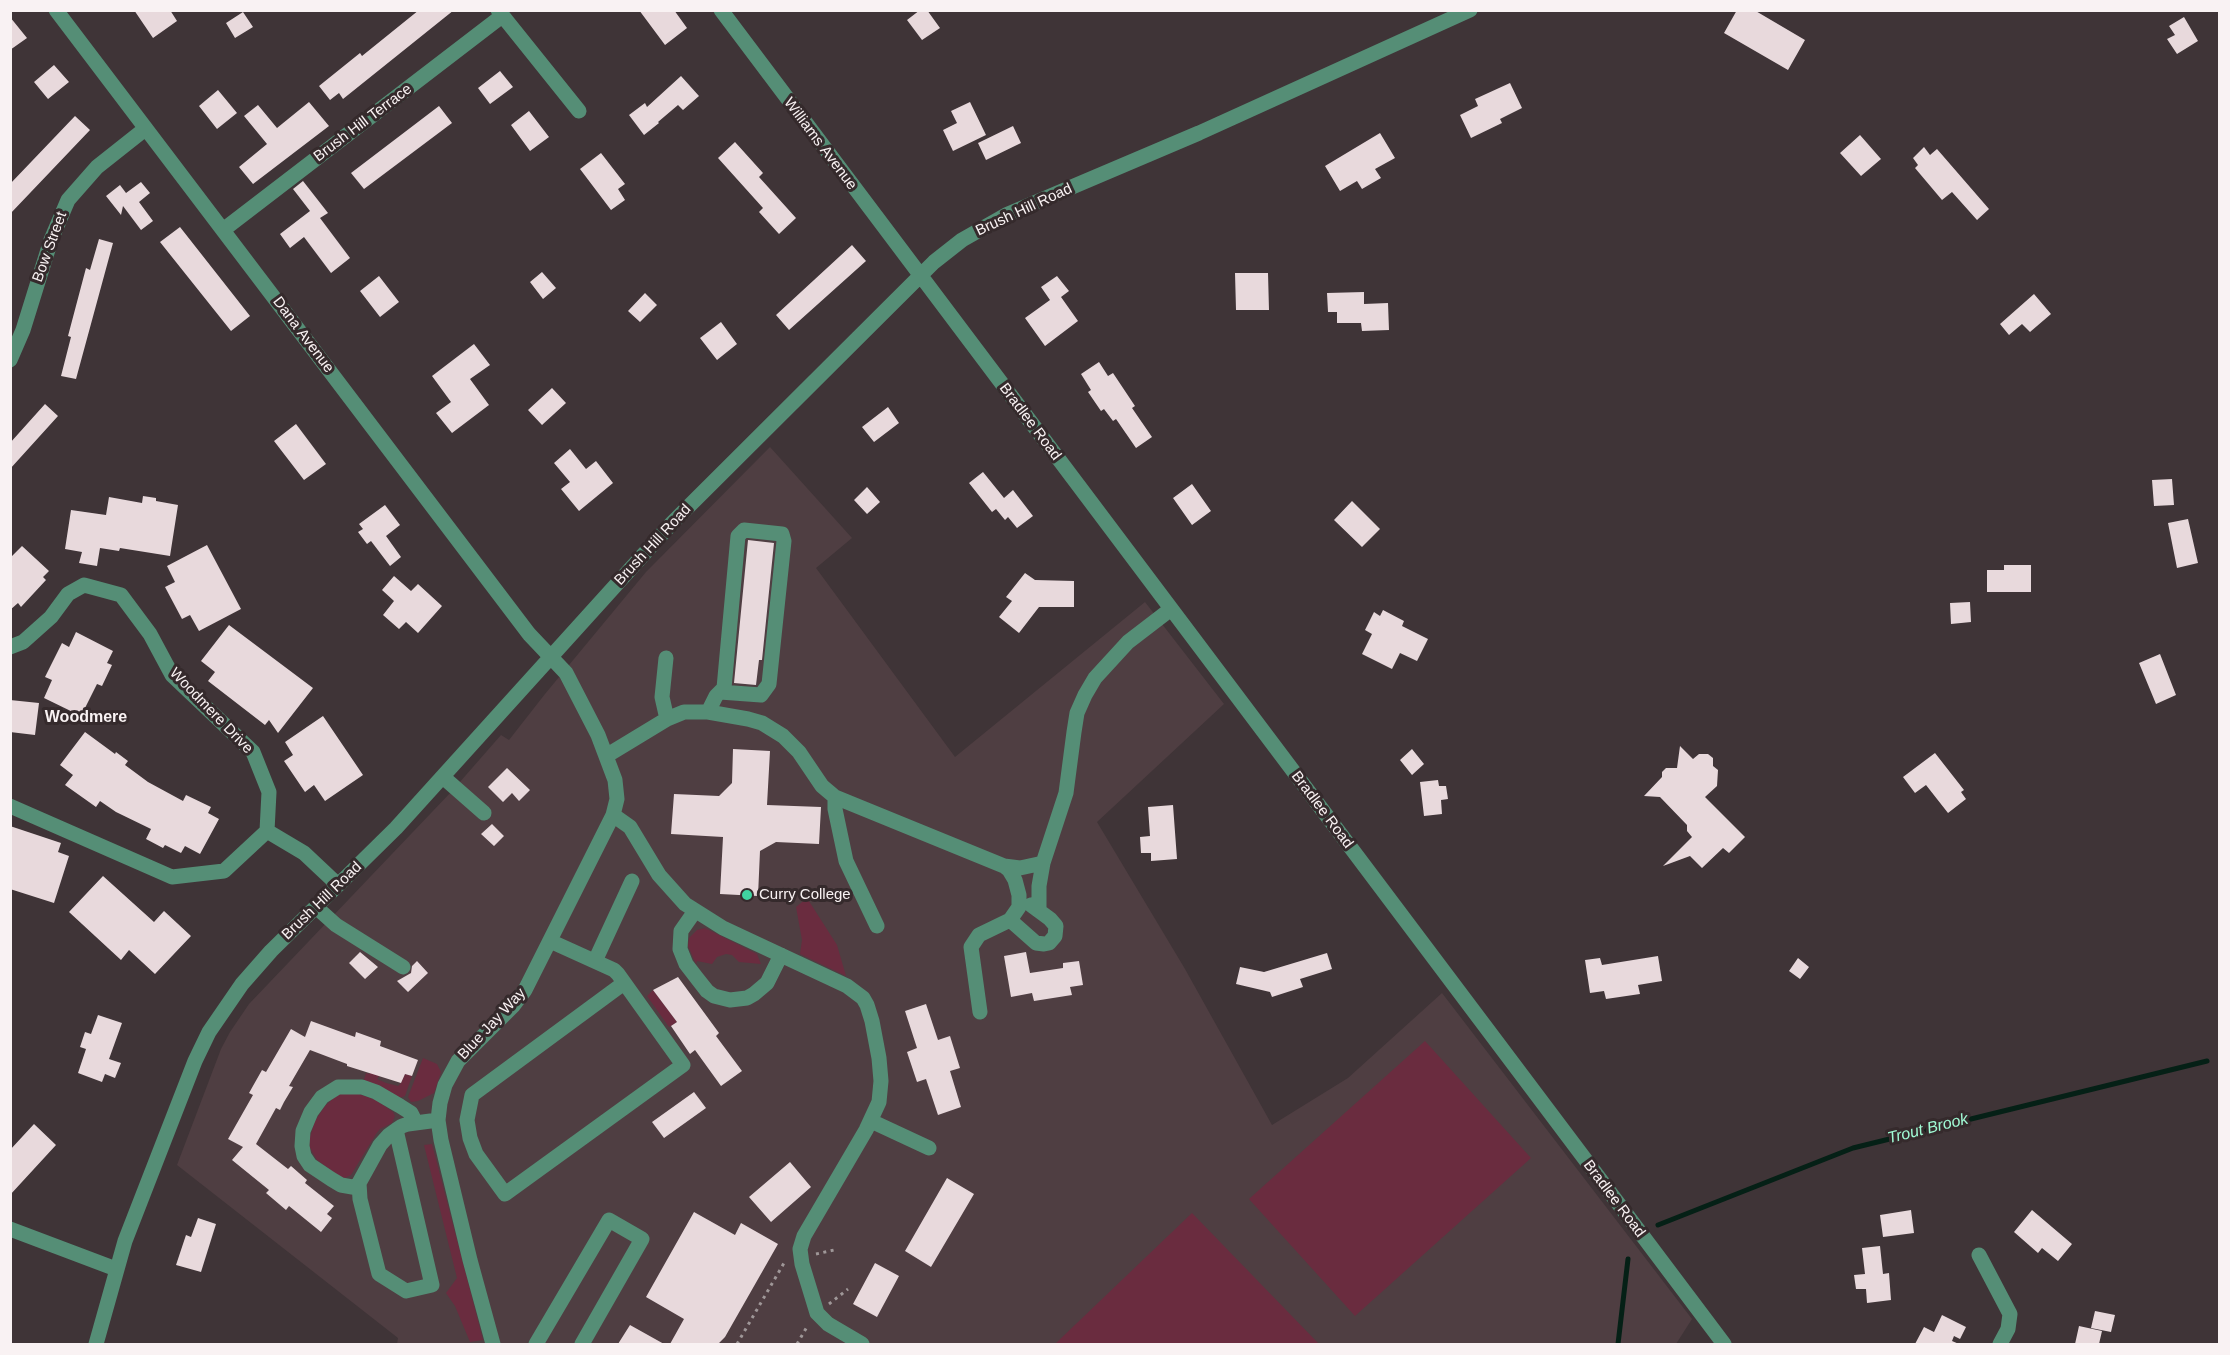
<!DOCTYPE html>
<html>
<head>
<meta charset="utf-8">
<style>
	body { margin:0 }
	#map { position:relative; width:2230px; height:1355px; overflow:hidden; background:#3f3437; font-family:Helvetica,sans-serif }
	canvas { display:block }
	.frame { position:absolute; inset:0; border:12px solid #f9f2f3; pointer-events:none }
</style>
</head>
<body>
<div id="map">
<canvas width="2230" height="1355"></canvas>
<div class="frame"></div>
</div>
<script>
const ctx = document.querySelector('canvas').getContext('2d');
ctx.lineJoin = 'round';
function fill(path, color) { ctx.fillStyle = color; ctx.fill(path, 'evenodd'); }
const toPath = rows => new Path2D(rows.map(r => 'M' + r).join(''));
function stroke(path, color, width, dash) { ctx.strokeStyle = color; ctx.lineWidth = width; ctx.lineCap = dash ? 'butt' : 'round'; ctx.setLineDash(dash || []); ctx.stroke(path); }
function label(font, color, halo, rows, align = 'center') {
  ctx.font = font + ' Helvetica,sans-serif'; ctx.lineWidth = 6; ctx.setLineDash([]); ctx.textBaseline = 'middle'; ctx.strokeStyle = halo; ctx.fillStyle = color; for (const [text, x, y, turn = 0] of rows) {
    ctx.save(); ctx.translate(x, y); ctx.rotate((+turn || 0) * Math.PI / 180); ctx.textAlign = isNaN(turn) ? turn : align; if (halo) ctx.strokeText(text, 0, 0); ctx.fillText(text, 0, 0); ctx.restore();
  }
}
const built = toPath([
	[770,447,852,538,816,568,955,757,1145,602,1224,704,1097,822,1185,969,1272,1125,1348,1078,1442,993,1692,1319,1676,1344,397,1344,398,1338,177,1165,221,1049,230,1032,249,1004,452,791,501,735,509,740,545,694,646,572]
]);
const green = toPath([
	[807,898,837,945,846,976,800,954,802,940,796,907],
	[705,928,757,954,761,964,739,962,732,955,726,954,717,957,712,964,697,961,696,964,688,946,689,938,697,930],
	[653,990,677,1022,669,1027,647,996],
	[1425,1041,1531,1158,1355,1316,1249,1199],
	[423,1058,437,1064,441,1072,434,1093,418,1101,411,1102,408,1097],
	[370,1072,380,1075,377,1079,386,1083,398,1086,401,1083,405,1074,412,1076,405,1096,399,1098,364,1080,366,1073,369,1074],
	[345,1092,356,1093,376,1100,393,1112,395,1116,392,1123,380,1129,376,1134,351,1175,343,1179,317,1160,310,1148,309,1140,315,1121,325,1106,337,1095],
	[432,1144,483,1340,470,1342,455,1306,446,1293,457,1278,424,1145],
	[1192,1213,1319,1344,1055,1344]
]);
const stream = toPath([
	[1658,1225,1853,1148,2207,1061],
	[1618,1344,1628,1259]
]);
const building = toPath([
	[134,10,170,10,177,21,153,38],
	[419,10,454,10,343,99,339,93,330,100,319,86,360,53,362,56],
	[639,10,674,10,687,28,665,45],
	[920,10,927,10,940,28,922,40,907,20],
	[1737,10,1754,10,1805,40,1788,70,1724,33],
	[243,12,253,27,235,38,226,23],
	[10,17,27,38,10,50],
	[2184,17,2198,41,2177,54,2167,39,2175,35,2169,26],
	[54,65,69,82,48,99,34,82],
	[500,71,513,87,490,104,478,88],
	[681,76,699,96,683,110,678,105,658,122,659,123,644,135,629,115,645,103,647,107],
	[1510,83,1522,108,1500,119,1502,123,1471,138,1460,115,1478,106,1475,99],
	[218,90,237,113,217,129,199,106],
	[309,102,329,126,253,184,239,167,267,144,244,116,258,105,277,128],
	[970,102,986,135,953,151,943,130,957,123,951,111],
	[439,106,452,123,364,189,351,173],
	[529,111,549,137,530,151,511,125],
	[75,116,90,130,10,214,10,184],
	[1013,126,1021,143,986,160,978,143],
	[1380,133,1395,158,1375,169,1381,178,1362,189,1357,181,1340,191,1325,166],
	[1860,135,1881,159,1861,176,1840,153],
	[735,142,763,173,759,177,796,218,779,234,759,212,763,208,718,158],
	[1924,147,1930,155,1937,149,1989,209,1977,220,1952,192,1942,200,1915,168,1918,165,1913,158],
	[601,153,625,184,618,189,625,200,611,210,580,169],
	[303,181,328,213,320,218,350,258,331,273,304,237,290,248,280,234,310,211,293,189],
	[141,182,150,193,139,202,153,221,141,230,123,206,121,215,106,196,120,185,126,193],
	[180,227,250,316,231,331,160,242],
	[99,239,113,243,76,379,61,376,71,337,68,336,86,268,90,270],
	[852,245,866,261,789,330,776,315],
	[542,272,556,288,543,299,530,282],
	[1235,273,1268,273,1269,310,1236,310],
	[379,276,399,302,380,317,360,291],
	[1057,276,1069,291,1061,297,1078,321,1045,346,1025,318,1050,300,1041,287],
	[1364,292,1364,304,1388,303,1389,330,1362,331,1361,323,1337,323,1337,312,1328,312,1327,293],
	[645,293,657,305,640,322,628,311],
	[2034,294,2051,314,2030,332,2022,324,2009,335,2000,324],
	[721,322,737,344,717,360,700,338],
	[474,344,490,365,470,379,489,405,452,433,436,413,451,402,432,376],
	[1099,362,1108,376,1113,373,1135,406,1132,408,1152,437,1136,448,1116,419,1113,421,1104,409,1101,411,1088,392,1091,390,1081,374],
	[552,388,566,403,542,425,528,410],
	[45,404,58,416,10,469,10,443],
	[888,407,899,423,874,442,862,427],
	[296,424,326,464,304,480,274,441],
	[570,449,586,469,596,461,613,483,579,511,561,489,570,482,554,463],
	[983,472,1004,498,1013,490,1033,516,1017,528,1008,517,1005,520,996,509,992,512,969,483],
	[2172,479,2174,505,2154,506,2152,480],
	[1192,484,1211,511,1192,525,1173,498],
	[867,487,880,502,867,514,854,500],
	[143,496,156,498,156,501,178,505,170,556,120,548,119,551,100,548,97,566,79,563,82,552,65,549,71,510,106,515,109,497,142,503],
	[1352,501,1380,529,1362,547,1334,520],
	[385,505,400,525,386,536,401,557,390,566,371,541,367,544,358,532,363,529,359,524],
	[2188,519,2198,563,2177,568,2168,523],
	[748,540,774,543,762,660,759,660,756,685,734,683],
	[207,545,241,609,199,631,190,615,182,619,165,587,175,582,167,566],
	[22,546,49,571,43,577,46,580,21,607,18,603,10,610,10,558],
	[2004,565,2031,565,2031,592,1987,592,1987,570,2004,570],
	[1025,573,1035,580,1074,581,1074,607,1039,607,1019,633,999,617,1012,601,1006,597],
	[394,576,411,591,418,584,442,606,418,633,406,622,399,629,383,615,394,601,382,590],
	[1970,602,1971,622,1951,624,1950,603],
	[1383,610,1404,621,1402,626,1428,639,1417,661,1400,653,1392,669,1362,654,1372,634,1365,630,1374,612,1380,616],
	[229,625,313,688,278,733,269,720,265,725,208,681,215,672,201,661],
	[76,632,113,651,107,663,112,665,102,686,97,684,81,716,44,698,52,680,45,677,62,643,69,647],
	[2160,654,2176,695,2156,704,2139,663],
	[10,700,39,703,35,735,10,732],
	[323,716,363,775,325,801,314,785,305,792,284,761,293,755,285,742],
	[85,732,115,754,116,752,128,761,125,765,148,782,183,801,186,795,211,807,208,813,219,819,200,854,185,846,181,853,165,845,163,848,146,839,151,829,116,812,100,801,96,807,65,785,73,775,60,765],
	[1680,746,1693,759,1699,754,1708,754,1713,758,1713,766,1718,770,1717,786,1705,797,1745,837,1729,853,1723,848,1702,868,1690,856,1663,866,1692,837,1687,831,1687,825,1660,797,1644,796,1662,777,1662,772,1666,768,1677,768],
	[733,749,770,751,767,805,821,807,819,844,776,842,760,851,758,896,720,894,723,837,671,834,674,794,719,796,732,783],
	[1412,749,1424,764,1412,775,1400,760],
	[1935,753,1964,790,1961,792,1966,799,1948,813,1926,785,1915,793,1903,777],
	[507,768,530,790,519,801,512,793,503,802,488,787],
	[1438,780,1439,786,1446,786,1448,799,1441,800,1442,814,1424,816,1420,782],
	[1173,805,1177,859,1151,861,1151,853,1141,853,1140,837,1150,836,1148,807],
	[492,824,504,836,494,846,481,834],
	[10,826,61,843,58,852,69,856,54,903,10,889],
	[103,876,154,922,164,911,191,936,155,974,129,950,121,960,69,912],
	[360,952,378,967,365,979,349,963],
	[1026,952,1030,973,1063,968,1063,963,1079,961,1083,985,1070,987,1072,995,1034,1001,1032,993,1011,997,1004,956],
	[1327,953,1332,969,1300,979,1303,987,1272,997,1270,992,1236,984,1240,967,1264,972],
	[1658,956,1662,981,1638,985,1640,994,1606,999,1604,991,1590,993,1585,960,1600,958,1602,965],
	[1798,958,1809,967,1800,979,1789,971],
	[417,961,428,973,408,992,397,981,411,973,412,966],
	[678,977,719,1033,716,1036,742,1071,721,1086,695,1050,690,1054,671,1026,677,1022,653,990],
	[926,1004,938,1040,950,1036,960,1068,950,1071,961,1107,938,1115,926,1079,917,1082,907,1052,917,1048,905,1011],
	[98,1015,122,1023,109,1059,121,1063,115,1078,105,1074,102,1082,78,1073,86,1049,80,1047,85,1032,91,1034],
	[311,1021,355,1037,356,1032,381,1041,380,1046,418,1060,412,1076,405,1074,401,1083,347,1066,347,1064,310,1050,289,1086,293,1087,284,1102,280,1110,276,1108,256,1144,288,1169,291,1166,307,1180,305,1183,334,1206,327,1214,332,1218,321,1232,289,1206,286,1210,266,1193,269,1190,232,1160,243,1147,228,1139,253,1095,249,1093,262,1070,266,1072,291,1029,305,1037],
	[694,1092,706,1108,664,1138,652,1122],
	[34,1124,56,1145,10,1195,10,1150],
	[790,1162,811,1187,771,1222,749,1197],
	[947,1178,974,1194,931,1267,905,1251],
	[1911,1210,1914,1233,1883,1237,1880,1215],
	[2032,1210,2072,1244,2058,1261,2042,1248,2038,1253,2014,1232],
	[694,1212,735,1235,741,1223,778,1244,725,1337,718,1344,670,1344,684,1319,646,1297],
	[198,1218,216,1224,201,1272,176,1265,186,1235,191,1237],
	[1880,1246,1883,1274,1889,1273,1891,1300,1867,1303,1866,1289,1856,1289,1854,1275,1865,1274,1862,1248],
	[875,1263,899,1276,877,1317,853,1304],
	[2095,1311,2115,1315,2111,1332,2091,1328],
	[1942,1315,1966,1327,1960,1339,1954,1336,1952,1341,1959,1344,1915,1344,1924,1327,1934,1332],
	[630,1325,664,1344,618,1344],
	[2079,1326,2102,1331,2099,1344,2075,1344]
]);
const path = toPath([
	[816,1254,834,1250],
	[829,1304,848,1289],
	[737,1344,784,1263],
	[797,1344,808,1325]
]);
const minor = toPath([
	[56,10,529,634,566,673,598,735,615,780,617,799,613,815,525,990,513,1006,458,1061,445,1085,440,1103,438,1120,441,1140,470,1260,493,1344],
	[498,10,579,111],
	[721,10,1724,1344],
	[223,230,502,16],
	[10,360,23,330,51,240,68,200,97,167,145,129],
	[10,647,23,642,51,617,68,594,84,585,121,595,150,634,172,675,253,752,269,792,267,831,224,871,172,877,10,806],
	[666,658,662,697,667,719],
	[708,712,716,696,724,688,738,536,744,530,782,534,784,541,769,684,761,695,720,692],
	[606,756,667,719,684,712,708,712,748,719,762,723,783,736,799,752,822,786,835,797,1004,866,1009,870,1015,880,1019,895,1019,907,1010,920,979,935,971,947,980,1012],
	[443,777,484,813],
	[835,797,835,809,846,861,877,926],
	[613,815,630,827,659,875,685,904,723,928,847,986,863,998,867,1005,872,1021,879,1058,881,1081,879,1102,866,1130,804,1236,800,1249,802,1264,817,1313,828,1324,862,1344],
	[267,831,304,853,338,885],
	[1004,866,1020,868,1043,863],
	[316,907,336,925,403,967],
	[695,911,681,931,680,949,686,964,696,977,707,991,714,996,730,1000,747,998,754,994,767,983,781,955],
	[1039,911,1039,886,1043,863,1066,793,1074,732,1077,713,1085,695,1095,678,1128,642,1171,609],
	[1010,920,1036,943,1044,944,1049,943,1055,936,1056,926,1050,919,1031,905],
	[550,941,614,970,618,974,683,1065,505,1194,476,1154,470,1138,467,1120,472,1095,624,983],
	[595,961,632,881],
	[871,1121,929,1148],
	[396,1130,432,1285,406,1291,379,1274,360,1199,359,1183,380,1145,389,1135,396,1130,402,1126,408,1124,438,1120],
	[358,1188,341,1185,331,1179,310,1165,304,1156,302,1146,303,1131,311,1112,322,1097,338,1087,362,1087,376,1092,400,1106,411,1113,415,1121],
	[10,1229,116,1269],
	[1979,1255,2010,1314,2008,1329,2000,1344],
	[96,1344,125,1241,195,1061,209,1032,242,984,271,951,396,828,672,523,934,262,962,240,1006,215,1199,133,1470,10],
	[536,1344,609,1220,642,1239,582,1344]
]);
const markers = [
	[747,895,6,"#40d4a1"]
];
const streetNames = [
	["Brush Hill Terrace",363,123,-37],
	["Williams Avenue",820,144,53],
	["Brush Hill Road",1024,210,-25],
	["Bow Street",50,247,-70],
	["Dana Avenue",303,335,53],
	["Bradlee Road",1030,422,53],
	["Brush Hill Road",653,545,-47],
	["Woodmere Drive",211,711,46],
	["Bradlee Road",1322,810,53],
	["Brush Hill Road",322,901,-44],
	["Blue Jay Way",492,1024,-47],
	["Bradlee Road",1614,1199,53]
];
const poiNames = [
	["Curry College",759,895]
];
const neighbourhoodNames = [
	["Woodmere",86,718]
];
const waterNames = [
	["Trout Brook",1928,1129,-14]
];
fill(built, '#4f3e42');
fill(green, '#6a2c3f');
stroke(stream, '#052016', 5);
fill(building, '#e8d9dc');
stroke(path, '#9f9798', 3, [3, 4.5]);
stroke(minor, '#558e76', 15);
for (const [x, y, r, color] of markers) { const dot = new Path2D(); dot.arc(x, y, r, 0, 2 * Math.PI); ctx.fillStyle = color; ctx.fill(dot); stroke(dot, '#352a2c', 2); }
label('15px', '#f9f2f3', '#352a2c', streetNames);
label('15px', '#f9f2f3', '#352a2c', poiNames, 'left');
label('bold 16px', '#f9f2f3', '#352a2c', neighbourhoodNames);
label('italic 16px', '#a0fad4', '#352a2c', waterNames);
</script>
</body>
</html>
